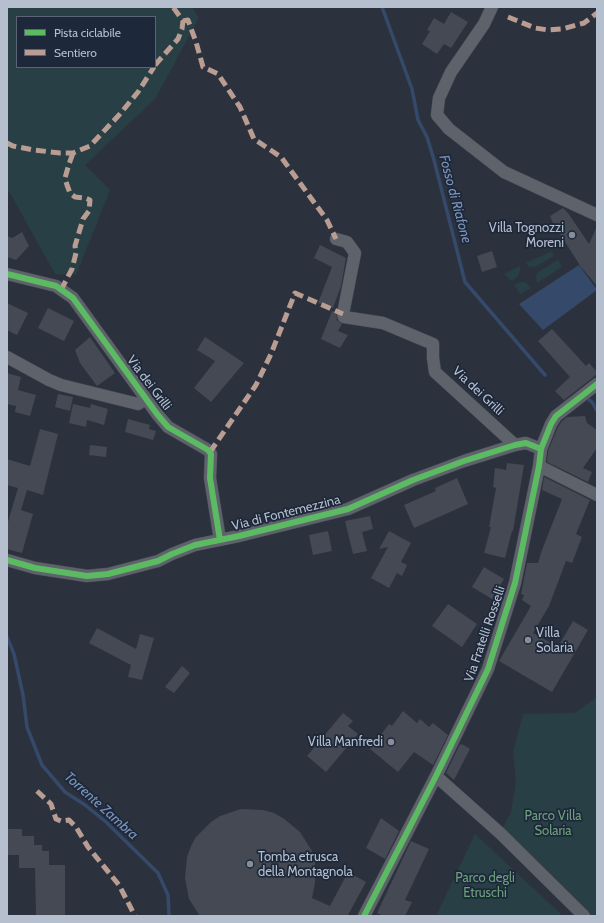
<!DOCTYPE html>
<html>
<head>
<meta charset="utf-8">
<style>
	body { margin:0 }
	#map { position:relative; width:604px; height:923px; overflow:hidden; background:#2c323d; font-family:Cabin,sans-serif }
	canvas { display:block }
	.frame { position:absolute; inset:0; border:8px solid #b6bfce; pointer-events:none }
	.legend { position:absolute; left:16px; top:16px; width:140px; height:52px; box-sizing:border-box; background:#1d283a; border:1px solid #5a6475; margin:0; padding:5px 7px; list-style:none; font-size:12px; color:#b6bfce }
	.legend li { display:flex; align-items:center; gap:8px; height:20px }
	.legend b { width:20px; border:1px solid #5a6475 }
</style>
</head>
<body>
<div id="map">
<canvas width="604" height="923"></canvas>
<div class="frame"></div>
<ul class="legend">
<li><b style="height:5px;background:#5cba63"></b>Pista ciclabile</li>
<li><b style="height:5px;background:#b99d93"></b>Sentiero</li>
</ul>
</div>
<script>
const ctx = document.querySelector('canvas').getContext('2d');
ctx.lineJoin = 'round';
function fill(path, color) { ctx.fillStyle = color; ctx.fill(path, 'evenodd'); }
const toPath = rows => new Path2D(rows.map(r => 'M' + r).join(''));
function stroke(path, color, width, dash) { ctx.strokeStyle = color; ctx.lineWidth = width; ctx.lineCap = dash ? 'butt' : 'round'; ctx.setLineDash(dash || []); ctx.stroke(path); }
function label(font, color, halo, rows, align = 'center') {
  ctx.font = font + ' Cabin,sans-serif'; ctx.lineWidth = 3.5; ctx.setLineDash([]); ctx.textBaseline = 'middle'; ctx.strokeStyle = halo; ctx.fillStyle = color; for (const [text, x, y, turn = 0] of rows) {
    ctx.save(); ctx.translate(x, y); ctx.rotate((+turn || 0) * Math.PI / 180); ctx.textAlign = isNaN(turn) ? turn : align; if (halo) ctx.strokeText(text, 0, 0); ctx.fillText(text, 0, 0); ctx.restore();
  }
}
const green = toPath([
	[7,7,192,7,199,18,155,99,85,165,110,190,76,275,55,274,10,193,7,192],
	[17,17,155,17,155,67,17,67],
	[552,251,554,256,535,267,528,266,526,263],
	[558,260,562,267,537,283,536,276,538,272],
	[520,266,520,270,518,276,515,279,511,281,504,274],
	[521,282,525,282,531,288,520,294,514,285],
	[597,697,597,916,584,916,500,833,511,812,516,781,513,752,523,714,575,713],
	[475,834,563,916,436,916]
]);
const water = toPath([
	[579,265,597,290,543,330,519,304]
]);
const stream = toPath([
	[382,7,412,89,418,120,427,137,434,160,465,282,545,375],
	[589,400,592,402,597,411],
	[7,637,14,654,23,695,27,727,42,765,65,792,85,805,106,822,158,873,168,895,169,916]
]);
const building = toPath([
	[451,12,468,22,451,48,444,44,437,54,422,44,430,31,427,30,434,18,444,24],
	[563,208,568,213,589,244,597,226,597,286,581,267,553,223,550,216],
	[22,232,29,246,16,260,7,257,7,236,12,238],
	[320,245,346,258,341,286,333,308,318,303,332,267,314,258],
	[492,251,497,267,482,272,477,256],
	[7,303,28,313,17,335,7,330],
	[48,308,74,321,64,341,38,328],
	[332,311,336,312,337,320,342,324,338,331,348,335,340,348,321,339],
	[552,329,586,366,589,363,597,372,597,374,591,379,564,400,555,391,570,377,538,341],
	[90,337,115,373,97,386,80,363,75,350],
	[205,337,244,363,211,402,194,388,215,361,197,350],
	[7,373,21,377,18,390,36,395,30,416,15,412,16,406,7,404],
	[58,394,73,397,70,411,55,407],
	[73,404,90,408,91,404,108,409,104,425,87,420,86,427,69,423],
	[585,416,587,423,597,430,597,448,583,468,592,472,588,482,547,462,548,451,558,427,562,421,567,417],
	[128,419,150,425,149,429,156,431,153,440,125,432],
	[40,429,58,434,43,495,27,490,21,510,33,514,22,553,7,549,7,525,18,488,7,485,7,459,30,466],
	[90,445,107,447,106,457,89,455],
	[507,463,524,465,513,531,512,531,505,558,484,553,491,527,489,527,496,488,493,487,495,468,506,470],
	[544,477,590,500,576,534,582,537,572,563,566,561,549,606,533,633,558,647,573,621,588,630,552,692,499,661,531,606,522,600,524,595,521,594,527,563,538,563,542,550,562,499,542,490],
	[457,478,468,504,414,528,404,505,436,491,435,488],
	[370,516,373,529,362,532,367,551,353,554,345,521],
	[328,531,332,551,313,555,309,535],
	[389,531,411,543,401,562,407,565,402,576,397,573,389,588,371,578,388,547,379,549],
	[484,567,504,579,492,599,472,587],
	[448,604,477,624,462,647,432,626],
	[97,628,136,649,140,634,154,638,142,680,128,677,131,665,89,643],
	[182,666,190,673,174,693,165,687],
	[403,711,417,723,420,719,429,727,433,723,448,735,433,765,414,752,398,772,370,749,389,724,392,726],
	[343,713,353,721,348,726,358,734,326,772,307,756],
	[460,744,461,745,462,744,470,749,454,780,446,773],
	[241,809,263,810,274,813,283,818,300,832,312,851,315,861,315,883,312,898,330,906,348,872,366,882,348,915,351,916,200,916,189,899,185,878,187,857,191,846,196,837,211,822,220,816],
	[381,818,399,831,385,859,366,848],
	[7,829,22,829,22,836,34,836,34,845,42,845,42,851,49,851,49,865,65,865,65,916,36,916,35,868,19,868,19,855,7,855],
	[411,841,429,849,405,900,412,902,405,916,384,916,377,913]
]);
const minor = toPath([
	[492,7,484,24,451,72,439,98,437,115,449,129,504,172,597,215],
	[336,239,347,242,355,253,343,314,344,317,383,323,433,344,433,358,435,372,515,445],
	[7,274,56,286,73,298,157,414,168,427,208,450,211,454,210,478,220,540],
	[7,357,49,380,61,385,138,404,146,399],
	[539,466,597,495],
	[7,560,35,568,87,576,108,574,158,561,172,554,195,545,239,536,348,509,413,480,464,461,515,445,526,443,541,449],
	[436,776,500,833,584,916],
	[364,916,436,776,488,669,515,583,539,466,541,449,551,424,556,416,597,384]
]);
const quiet = toPath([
	[508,17,535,28,548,30,562,29,584,23,597,13],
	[183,21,188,20,196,42,203,67,218,74,240,107,254,139,281,157,327,220,336,239],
	[155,65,178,39,182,29,183,21,173,7],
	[7,143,13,146,34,150,60,153,73,153,90,146,120,114,138,92,154,67],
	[61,290,72,269,76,253,75,246,83,219,89,211,90,200,85,198,75,197,70,193,67,185,65,178,69,164,73,153],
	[210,452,256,385,271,354,295,293,343,314],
	[37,791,51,804,56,819,61,821,69,820,76,827,88,847,119,885,135,916]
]);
const cycleway = toPath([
	[7,274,56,286,73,298,157,414,168,427,208,450,211,454,210,478,220,540],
	[7,560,35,568,87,576,108,574,158,561,172,554,195,545,239,536,348,509,413,480,464,461,515,445,526,443,541,449],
	[364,916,436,776,488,669,515,583,539,466,541,449,551,424,556,416,597,384]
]);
const markers = [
	[572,235,4,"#868e9b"],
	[528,640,4,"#868e9b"],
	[391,742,4,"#868e9b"],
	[250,864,4,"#868e9b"]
];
const poiNames = [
	["Villa Tognozzi",564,228],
	["Moreni",564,243],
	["Villa",536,633,"left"],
	["Solaria",536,648,"left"],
	["Villa Manfredi",383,742],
	["Tomba etrusca",258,857,"left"],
	["della Montagnola",258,872,"left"]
];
const streetNames = [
	["Via dei Grilli",149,383,53],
	["Via dei Grilli",478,391,43],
	["Via di Fontemezzina",286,513,-14],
	["Via Fratelli Rosselli",485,634,-71]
];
const parkNames = [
	["Parco Villa",553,816],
	["Solaria",553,831],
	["Parco degli",485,878],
	["Etruschi",485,893]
];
const waterNames = [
	["Fosso di Riafone",455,199,75],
	["Torrente Zambra",101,806,42]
];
fill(green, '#273f45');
fill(water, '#35496a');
stroke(stream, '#35496a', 3.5);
fill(building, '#444953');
stroke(minor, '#494d55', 13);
stroke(minor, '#5d626b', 12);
stroke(quiet, '#b99d93', 5, [10, 5]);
stroke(cycleway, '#5cba63', 6);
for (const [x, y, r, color] of markers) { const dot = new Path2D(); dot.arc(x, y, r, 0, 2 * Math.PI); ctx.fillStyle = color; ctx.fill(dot); stroke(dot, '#1d283a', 1.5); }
label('13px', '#b6bfce', '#1d283a', poiNames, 'right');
label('13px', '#b6bfce', '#1d283a', streetNames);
label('13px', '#6ba17a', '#1d283a', parkNames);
label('italic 14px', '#7b93b8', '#1d283a', waterNames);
</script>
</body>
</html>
